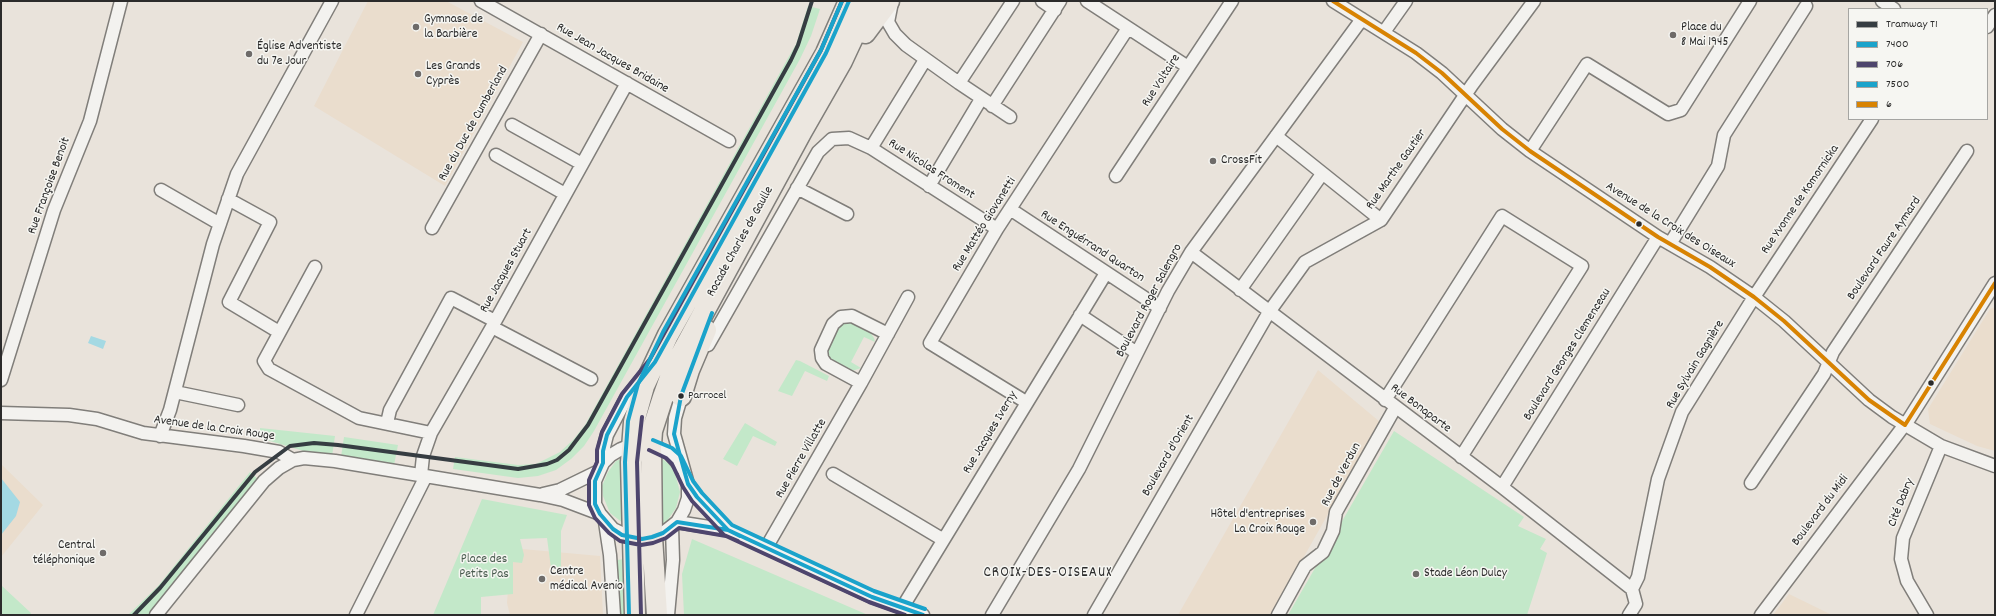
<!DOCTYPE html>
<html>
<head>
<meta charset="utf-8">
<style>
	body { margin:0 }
	#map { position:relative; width:1996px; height:616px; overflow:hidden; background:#e9e3db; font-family:Dekko,sans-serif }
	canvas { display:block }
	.frame { position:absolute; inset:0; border:2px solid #2b2b2b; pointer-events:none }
	.legend { position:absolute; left:1848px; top:8px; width:140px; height:112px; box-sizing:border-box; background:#f6f6f2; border:1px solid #a5a5a2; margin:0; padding:5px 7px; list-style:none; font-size:12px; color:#2b2b2b }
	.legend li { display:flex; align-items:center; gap:8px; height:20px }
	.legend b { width:20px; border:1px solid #a5a5a2 }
</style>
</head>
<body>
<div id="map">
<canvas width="1996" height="616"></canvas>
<div class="frame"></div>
<ul class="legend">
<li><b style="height:5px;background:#363d42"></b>Tramway T1</li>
<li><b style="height:5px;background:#1aa3cb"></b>7400</li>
<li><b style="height:5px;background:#4e456d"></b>706</li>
<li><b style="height:5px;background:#1aa3cb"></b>7500</li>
<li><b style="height:5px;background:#d88302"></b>6</li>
</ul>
</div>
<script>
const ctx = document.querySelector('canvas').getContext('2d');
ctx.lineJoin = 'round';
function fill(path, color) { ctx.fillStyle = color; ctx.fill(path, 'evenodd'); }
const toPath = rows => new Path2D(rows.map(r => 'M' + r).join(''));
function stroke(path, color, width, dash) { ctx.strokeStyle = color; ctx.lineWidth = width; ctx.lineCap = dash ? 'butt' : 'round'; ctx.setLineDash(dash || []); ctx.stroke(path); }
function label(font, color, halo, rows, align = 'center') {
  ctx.font = font + ' Dekko,sans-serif'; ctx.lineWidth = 3; ctx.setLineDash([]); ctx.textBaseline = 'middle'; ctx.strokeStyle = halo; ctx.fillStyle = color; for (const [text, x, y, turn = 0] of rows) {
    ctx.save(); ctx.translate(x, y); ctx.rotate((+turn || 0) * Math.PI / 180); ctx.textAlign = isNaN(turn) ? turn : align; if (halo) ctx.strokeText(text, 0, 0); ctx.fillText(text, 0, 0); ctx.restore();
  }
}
const built = toPath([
	[368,1,446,1,523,42,445,186,314,106],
	[1995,307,1995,451,1977,446,1930,424,1928,409,1990,309],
	[1318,370,1380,422,1271,615,1178,615],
	[1,464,43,505,1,557],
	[511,548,600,556,603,615,510,615,507,603],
	[1789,594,1832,615,1773,615]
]);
const green = toPath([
	[808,6,820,9,811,36,800,59,594,431,584,446,571,459,556,470,538,476,518,478,453,469,455,457,518,465,536,464,560,452,573,440,585,425,788,58,796,44],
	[849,321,870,332,874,338,875,342,864,337,851,362,861,368,852,371,831,359,827,352,838,326,842,322],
	[796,360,800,361,829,376,827,381,805,371,792,396,778,391],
	[745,423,777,442,775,446,753,436,737,466,723,459],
	[260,428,335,436,332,456,307,452,260,438],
	[1394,431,1524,517,1518,526,1546,539,1540,549,1547,553,1527,615,1288,615],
	[344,437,398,445,394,465,341,457],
	[660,457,669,464,675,473,680,492,676,508,667,521,660,525],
	[623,458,623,523,610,513,603,496,602,486,608,472,616,461],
	[250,472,260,481,161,602,149,615,128,615,158,586],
	[482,499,567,515,561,531,561,568,551,568,547,538,520,539,524,555,522,563,513,562,513,594,481,597,481,615,433,615],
	[692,539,868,615,684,615,682,574],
	[626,559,626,615,619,615,617,560],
	[2,586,31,613,30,615,1,615]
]);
const water = toPath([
	[91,336,106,341,103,349,88,343],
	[1,478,20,502,16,516,1,535]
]);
const street = toPath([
	[481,1,729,141],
	[1042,1,1055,10],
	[1087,1,1188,67],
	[1333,1,1416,53,1442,73,1502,129,1530,151,1658,237,1710,267,1754,297,1784,321,1869,400,1892,417,1941,446,1995,466],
	[1882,1,1894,9],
	[892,2,888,22,895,34,906,45,959,83,1010,117],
	[1987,27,1995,15],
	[1384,32,1406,1],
	[959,83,1013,1],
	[992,106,1060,1],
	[512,125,582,164],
	[1276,136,1381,220],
	[871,148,925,60],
	[1530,151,1587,64,1668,114,1681,110,1750,1],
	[496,155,565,194],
	[1116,176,1232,1],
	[929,186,981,99],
	[797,188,847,214],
	[161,190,220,224],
	[228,199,270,222,229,302,279,332],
	[1010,209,1160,308],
	[432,228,541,34],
	[1670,244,1718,166,1724,135,1806,6],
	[1191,252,1502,487,1632,589,1636,604,1629,615],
	[315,267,264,361,269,369,359,418,431,433],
	[1240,290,1322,174],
	[1080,315,1137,353],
	[492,327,591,379],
	[708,345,818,152,832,139,849,138,871,148,997,229],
	[1,380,54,210,90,121,121,1],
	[861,383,826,364,822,358,821,350,833,324,841,317,852,316,888,334],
	[175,392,238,405],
	[1385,400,1502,216,1582,266,1461,457],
	[1026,402,930,343,997,229,1128,28],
	[1,413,69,415,97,419,143,433,244,446,279,452,293,460,304,458,335,461,540,495,563,500,600,514],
	[387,423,390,410,451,298,495,321],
	[160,436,170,410,213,244,237,174,332,1],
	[603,463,603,451,607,435,627,397,643,377],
	[682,468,669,453,651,445,631,445,621,449,611,455,603,463,595,481,595,504,600,514,613,529,632,538,652,537,663,533,677,522,684,510,688,498,688,484,674,434,675,418,683,391],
	[833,474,942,539],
	[421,475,423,456,431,433,492,327,627,83],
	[1751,483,1824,374,1833,352,1967,151],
	[688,484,697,497,728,530],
	[1502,487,1658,237],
	[543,494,560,490,599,471],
	[605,522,610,555,614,615],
	[677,522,728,530,872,597,923,615],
	[766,548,861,383,908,297],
	[1632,589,1638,577,1658,479,1682,412,1754,297,1872,119],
	[902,608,1106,273],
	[156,615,264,481,279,468,293,460],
	[356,615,426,476],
	[668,615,673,560,672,527],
	[992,615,1079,469,1168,291,1191,252,1362,19],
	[1094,615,1269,312,1305,262,1381,220,1472,85,1534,1],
	[1278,615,1305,566,1323,552,1333,531,1336,512,1395,408],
	[1761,615,1909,419,1995,283],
	[1927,615,1907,581,1901,559,1903,538,1941,446]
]);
const primary = toPath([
	[865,33,889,1],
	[681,396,689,370,706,330],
	[635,615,631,462,634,422,644,386,668,335,826,53,849,1],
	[657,615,652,537,651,445,652,431,663,397,673,369,802,131,842,61,870,1]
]);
const bus1 = toPath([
	[849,1,826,53,655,362,627,397,607,435,603,451,603,463,595,481,595,504,600,514,613,529,622,535,642,539,652,537,663,533,677,522,728,530,872,597,923,615],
	[712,313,681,396,674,434,688,484,697,497,728,530,740,536]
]);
const bus2 = toPath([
	[842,1,821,50,650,359,622,394,602,432,597,450,597,462,589,480,589,505,595,518,609,533,620,541,641,545,653,543,666,538,679,528,726,536,869,602,905,615],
	[649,450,666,458,672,464,683,487,692,501,724,535,738,541],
	[641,615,637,462,642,417]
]);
const bus3 = toPath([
	[653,440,672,448,681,456,693,481,702,493,732,525,874,591,925,609],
	[629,615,625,462,628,421,638,384,663,332,821,50,842,1]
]);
const bus4 = toPath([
	[1333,1,1416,53,1442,73,1502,129,1530,151,1658,237,1710,267,1754,297,1784,321,1869,400,1905,425],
	[1905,425,1995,283]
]);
const tram1 = toPath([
	[134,615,160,588,255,472,290,446,314,443,338,445,518,469,547,464,557,460,569,450,588,425,791,60,798,45,812,1]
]);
const markers = [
	[416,27,4,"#6e6b69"],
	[1673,35,4,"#6e6b69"],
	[249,54,4,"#6e6b69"],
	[418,74,4,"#6e6b69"],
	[1213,161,4,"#6e6b69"],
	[1639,224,3.5,"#2b2b2b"],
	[1931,383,3.5,"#2b2b2b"],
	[681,396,3.5,"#2b2b2b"],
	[1313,522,4,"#6e6b69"],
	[103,553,4,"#6e6b69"],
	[1416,574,4,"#6e6b69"],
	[542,579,4,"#6e6b69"]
];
const busNames = [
	["Parrocel",688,396]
];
const poiNames = [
	["Gymnase de",424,20],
	["la Barbière",424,35],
	["Place du",1681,28],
	["8 Mai 1945",1681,43],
	["Église Adventiste",257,47],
	["du 7e Jour",257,62],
	["Les Grands",426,67],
	["Cyprès",426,82],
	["CrossFit",1221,161],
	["Hôtel d'entreprises",1305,515,"right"],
	["La Croix Rouge",1305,530,"right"],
	["Central",95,546,"right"],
	["téléphonique",95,561,"right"],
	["Centre",550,572],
	["médical Avenio",550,587],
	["Stade Léon Dulcy",1424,574]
];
const streetNames = [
	["Rue Jean Jacques Bridaine",612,59,30],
	["Rue Voltaire",1162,81,-57],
	["Rue du Duc de Cumberland",474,124,-61],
	["Rue Nicolas Froment",931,170,33],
	["Rue Marthe Gautier",1397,170,-55],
	["Rue Françoise Benoit",50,186,-70],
	["Rue Yvonne de Komornicka",1801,200,-56],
	["Rue Mattéo Giovanetti",985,225,-58],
	["Avenue de la Croix des Oiseaux",1670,226,32],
	["Rocade Charles de Gaulle",741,242,-61],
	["Rue Enguérrand Quarton",1092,247,33],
	["Boulevard Faure Aymard",1885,249,-56],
	["Rue Jacques Stuart",507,271,-61],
	["Boulevard Roger Salengro",1150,301,-62],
	["Boulevard Georges Clemenceau",1568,355,-58],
	["Rue Sylvain Gagnière",1696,365,-59],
	["Rue Bonaparte",1420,409,37],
	["Avenue de la Croix Rouge",214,429,8],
	["Rue Jacques Iverny",991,433,-59],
	["Boulevard d'Orient",1169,456,-60],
	["Rue Pierre Villatte",802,459,-60],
	["Rue de Verdun",1342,475,-62],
	["Cité Dabry",1902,503,-68],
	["Boulevard du Midi",1821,511,-53]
];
const parkNames = [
	["Place des",484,560],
	["Petits Pas",484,575]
];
const quarterNames = [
	["CROIX-DES-OISEAUX",1048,574]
];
fill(built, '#eaddcd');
fill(green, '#c3e8c9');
fill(water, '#a4d9e3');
stroke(street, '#807e7a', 15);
stroke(primary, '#807e7a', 23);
stroke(street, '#f3f2ef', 12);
stroke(primary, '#ece7e0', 20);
stroke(bus1, '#1aa3cb', 4);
stroke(bus2, '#4e456d', 4);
stroke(bus3, '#1aa3cb', 4);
stroke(bus4, '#d88302', 4);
stroke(tram1, '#363d42', 4);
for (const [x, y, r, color] of markers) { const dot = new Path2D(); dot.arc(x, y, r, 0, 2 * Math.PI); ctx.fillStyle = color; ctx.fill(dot); stroke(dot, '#f6f6f2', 1.5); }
label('12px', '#2b2b2b', '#f6f6f2', busNames, 'left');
label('13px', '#2b2b2b', '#f6f6f2', poiNames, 'left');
label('13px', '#2b2b2b', '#f6f6f2', streetNames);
label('13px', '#495c4f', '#f6f6f2', parkNames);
ctx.letterSpacing = '1px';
label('15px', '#2b2b2b', '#f6f6f2', quarterNames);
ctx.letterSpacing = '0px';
</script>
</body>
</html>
